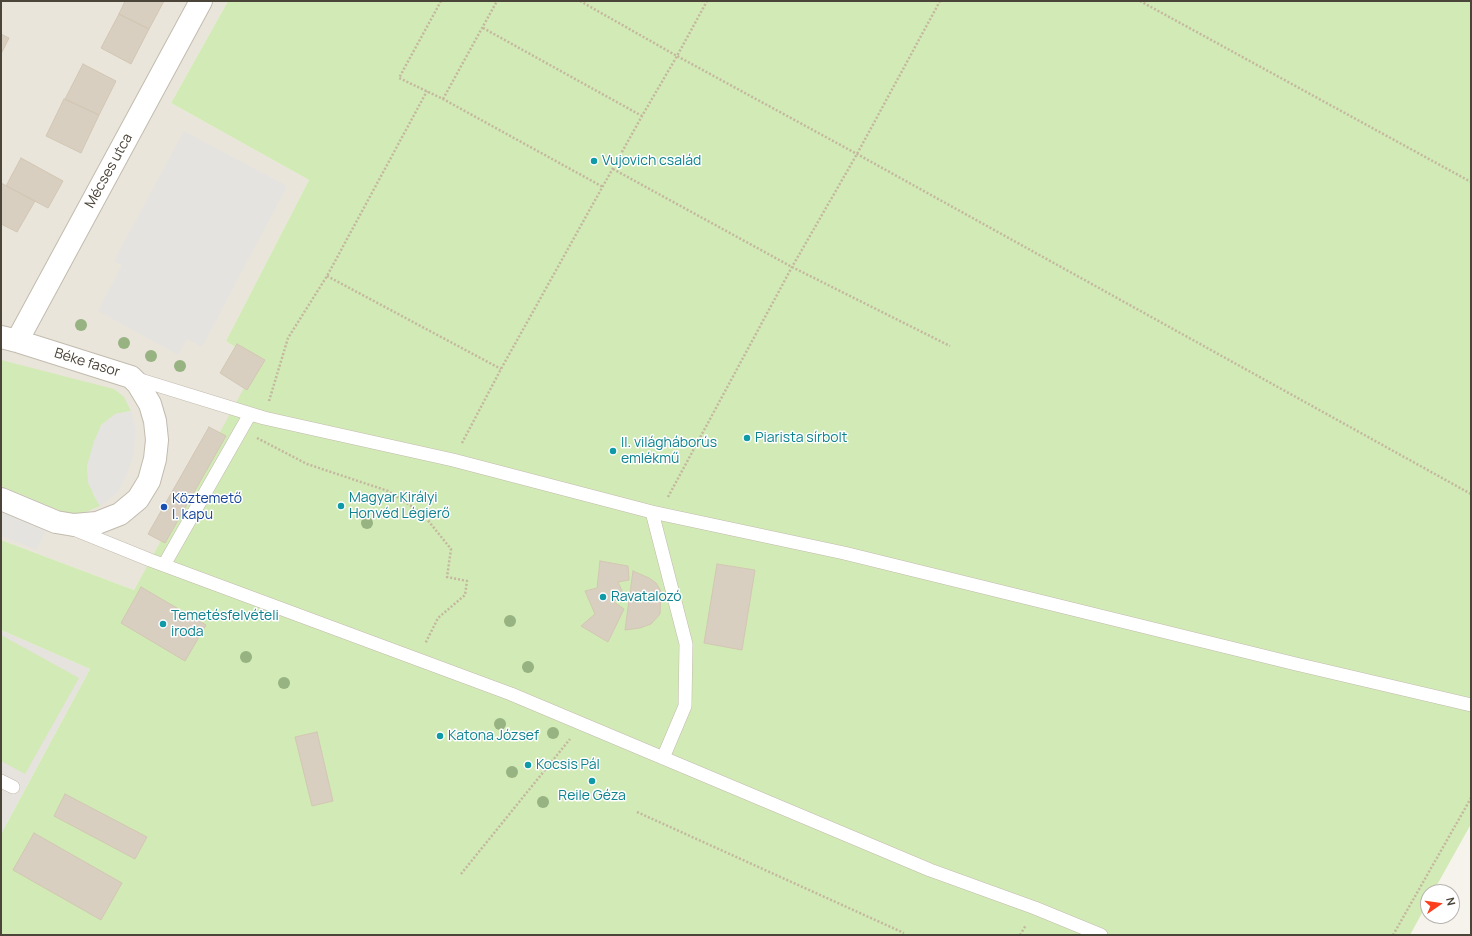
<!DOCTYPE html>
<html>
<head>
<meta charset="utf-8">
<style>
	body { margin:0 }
	#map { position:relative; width:1472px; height:936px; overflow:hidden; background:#f6f3ec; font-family:Manrope,sans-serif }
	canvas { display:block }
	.frame { position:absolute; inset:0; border:2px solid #4b4439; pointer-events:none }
	.north { position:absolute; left:1420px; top:884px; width:40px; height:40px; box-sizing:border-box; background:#fff; border:1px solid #b7b4b0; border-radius:50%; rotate:77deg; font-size:11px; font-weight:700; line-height:16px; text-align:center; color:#4b4439 }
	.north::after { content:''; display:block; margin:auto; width:14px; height:18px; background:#fc3f1d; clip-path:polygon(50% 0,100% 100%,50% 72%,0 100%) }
</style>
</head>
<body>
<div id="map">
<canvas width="1472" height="936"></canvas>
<div class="frame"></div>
<div class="north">N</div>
</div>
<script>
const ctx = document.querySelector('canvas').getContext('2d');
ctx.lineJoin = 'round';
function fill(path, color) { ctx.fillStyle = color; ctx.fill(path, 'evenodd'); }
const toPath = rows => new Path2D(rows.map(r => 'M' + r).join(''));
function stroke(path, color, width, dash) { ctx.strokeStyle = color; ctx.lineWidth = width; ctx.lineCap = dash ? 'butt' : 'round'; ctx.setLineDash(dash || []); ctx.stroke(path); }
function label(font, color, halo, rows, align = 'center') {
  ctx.font = font + ' Manrope,sans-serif'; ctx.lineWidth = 3; ctx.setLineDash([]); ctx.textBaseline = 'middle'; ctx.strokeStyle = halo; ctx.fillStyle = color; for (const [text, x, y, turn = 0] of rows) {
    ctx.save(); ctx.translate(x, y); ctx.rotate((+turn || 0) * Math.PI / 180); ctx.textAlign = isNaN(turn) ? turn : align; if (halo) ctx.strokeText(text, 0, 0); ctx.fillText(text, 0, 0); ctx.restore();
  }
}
const residential = toPath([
	[1,1,228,1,171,103,309,180,226,341,235,347,245,388,134,590,1,540]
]);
const industrial = toPath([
	[1,630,90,669,1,834]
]);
const green = toPath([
	[228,1,1471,1,1471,824,1433,892,1428,892,1428,902,1410,935,1,935,1,834,90,669,1,630,1,540,134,590,244,388,220,373,235,347,226,341,309,180,171,103],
	[1,360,114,389,124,397,131,411,115,414,101,425,87,466,93,494,100,506,83,513,68,514,1,486],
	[1,635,79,678,25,774,1,761]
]);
const parking = toPath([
	[184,131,287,186,202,347,187,339,178,355,98,311,122,265,114,261],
	[131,411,136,429,134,452,127,474,117,493,100,506,88,483,87,466,94,441,101,426,115,414],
	[1,512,46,529,37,550,1,536]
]);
const building = toPath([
	[125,1,164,1,149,29,119,14,125,1],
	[119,14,149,29,131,64,101,48,119,14],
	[1,34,9,38,1,54,1,34],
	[83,64,116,81,99,115,65,99,83,64],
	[64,99,99,115,81,153,46,136,64,99],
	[21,158,63,181,48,208,6,186,21,158],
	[1,183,35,201,17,232,1,224,1,183],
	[237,344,265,360,247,390,220,373,237,344],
	[209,427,226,436,165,543,148,534,209,427],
	[600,561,628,566,629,580,618,582,623,593,614,602,624,609,608,642,581,626,595,614,585,591,597,588,600,561],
	[717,564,755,570,742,650,704,643,717,564],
	[633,571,649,578,656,583,661,591,660,614,651,624,640,628,625,630,633,571],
	[141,587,206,625,185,661,121,623,141,587],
	[317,732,333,801,312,806,295,737,317,732],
	[65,794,147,837,135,859,54,816,65,794],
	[34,833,122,883,101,920,13,870,34,833]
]);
const path = toPath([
	[441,1,399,78,443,99,603,187],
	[580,1,677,56,857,154,1471,494],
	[1140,1,1471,182],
	[483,28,642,116],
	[443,99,497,1],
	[613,169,792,267,950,346],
	[327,276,501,369],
	[269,401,288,338,327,276,427,91],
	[257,438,307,464,388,491,422,513,451,549,447,577,467,581,465,595,438,618,425,644],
	[462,443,501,369,642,116,677,56,707,1],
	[668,497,792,267,857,154,940,1],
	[637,812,904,933],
	[461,874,570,739],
	[1020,935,1026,925],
	[1393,935,1471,798]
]);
const lane = toPath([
	[134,378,264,418,453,460,652,512,844,553,1296,664,1471,705],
	[652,512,686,644,685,706,663,758],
	[71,528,150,560,511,694,930,870,1035,908,1101,935],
	[164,565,250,414],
	[1,781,13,787]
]);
const street = toPath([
	[1,337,17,341,131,377,138,384,150,404,155,421,157,440,155,459,149,481,138,499,120,514,97,523,74,525,56,522,1,499],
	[17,341,201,1]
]);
const trees = [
	[81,325],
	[124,343],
	[151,356],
	[180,366],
	[367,523],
	[510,621],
	[246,657],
	[528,667],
	[284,683],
	[500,724],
	[553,733],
	[512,772],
	[543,802]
];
const markers = [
	[594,161,4,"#0f9aa8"],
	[747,438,4,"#0f9aa8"],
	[613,451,4,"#0f9aa8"],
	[341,506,4,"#0f9aa8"],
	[164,507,4,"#1a4fb4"],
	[603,597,4,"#0f9aa8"],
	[163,624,4,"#0f9aa8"],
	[440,736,4,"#0f9aa8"],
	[528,765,4,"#0f9aa8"],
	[592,781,4,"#0f9aa8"]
];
const cultureNames = [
	["Vujovich család",602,161],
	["Piarista sírbolt",755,438],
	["II. világháborús",621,443],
	["emlékmű",621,459],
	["Magyar Királyi",349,498],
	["Honvéd Légierő",349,514],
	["Ravatalozó",611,597],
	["Temetésfelvételi",171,616],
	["iroda",171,632],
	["Katona József",448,736],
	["Kocsis Pál",536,765],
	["Reile Géza",592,796,"center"]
];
const streetNames = [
	["Mécses utca",109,171,-61],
	["Béke fasor",87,363,17]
];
const transitNames = [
	["Köztemető",172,499],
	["I. kapu",172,515]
];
fill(residential, '#eae5da');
fill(industrial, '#e6e2dd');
fill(green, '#d2eab5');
fill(parking, '#e5e3e0');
fill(building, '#d8cfc1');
stroke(building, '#d3c7b4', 1);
stroke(lane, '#c2bbae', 14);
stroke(street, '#c2bbae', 24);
stroke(path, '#c4b79f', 2.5, [2, 2]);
stroke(lane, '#fff', 13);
stroke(street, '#fff', 22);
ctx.fillStyle = '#97b381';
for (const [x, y] of trees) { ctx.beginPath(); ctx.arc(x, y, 6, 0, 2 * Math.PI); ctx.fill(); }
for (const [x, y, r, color] of markers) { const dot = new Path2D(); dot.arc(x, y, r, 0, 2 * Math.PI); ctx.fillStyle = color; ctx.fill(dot); stroke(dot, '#fff', 1.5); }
label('14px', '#0d838f', '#fff', cultureNames, 'left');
label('14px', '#4b4439', '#fff', streetNames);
label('14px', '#164399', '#fff', transitNames, 'left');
</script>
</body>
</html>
